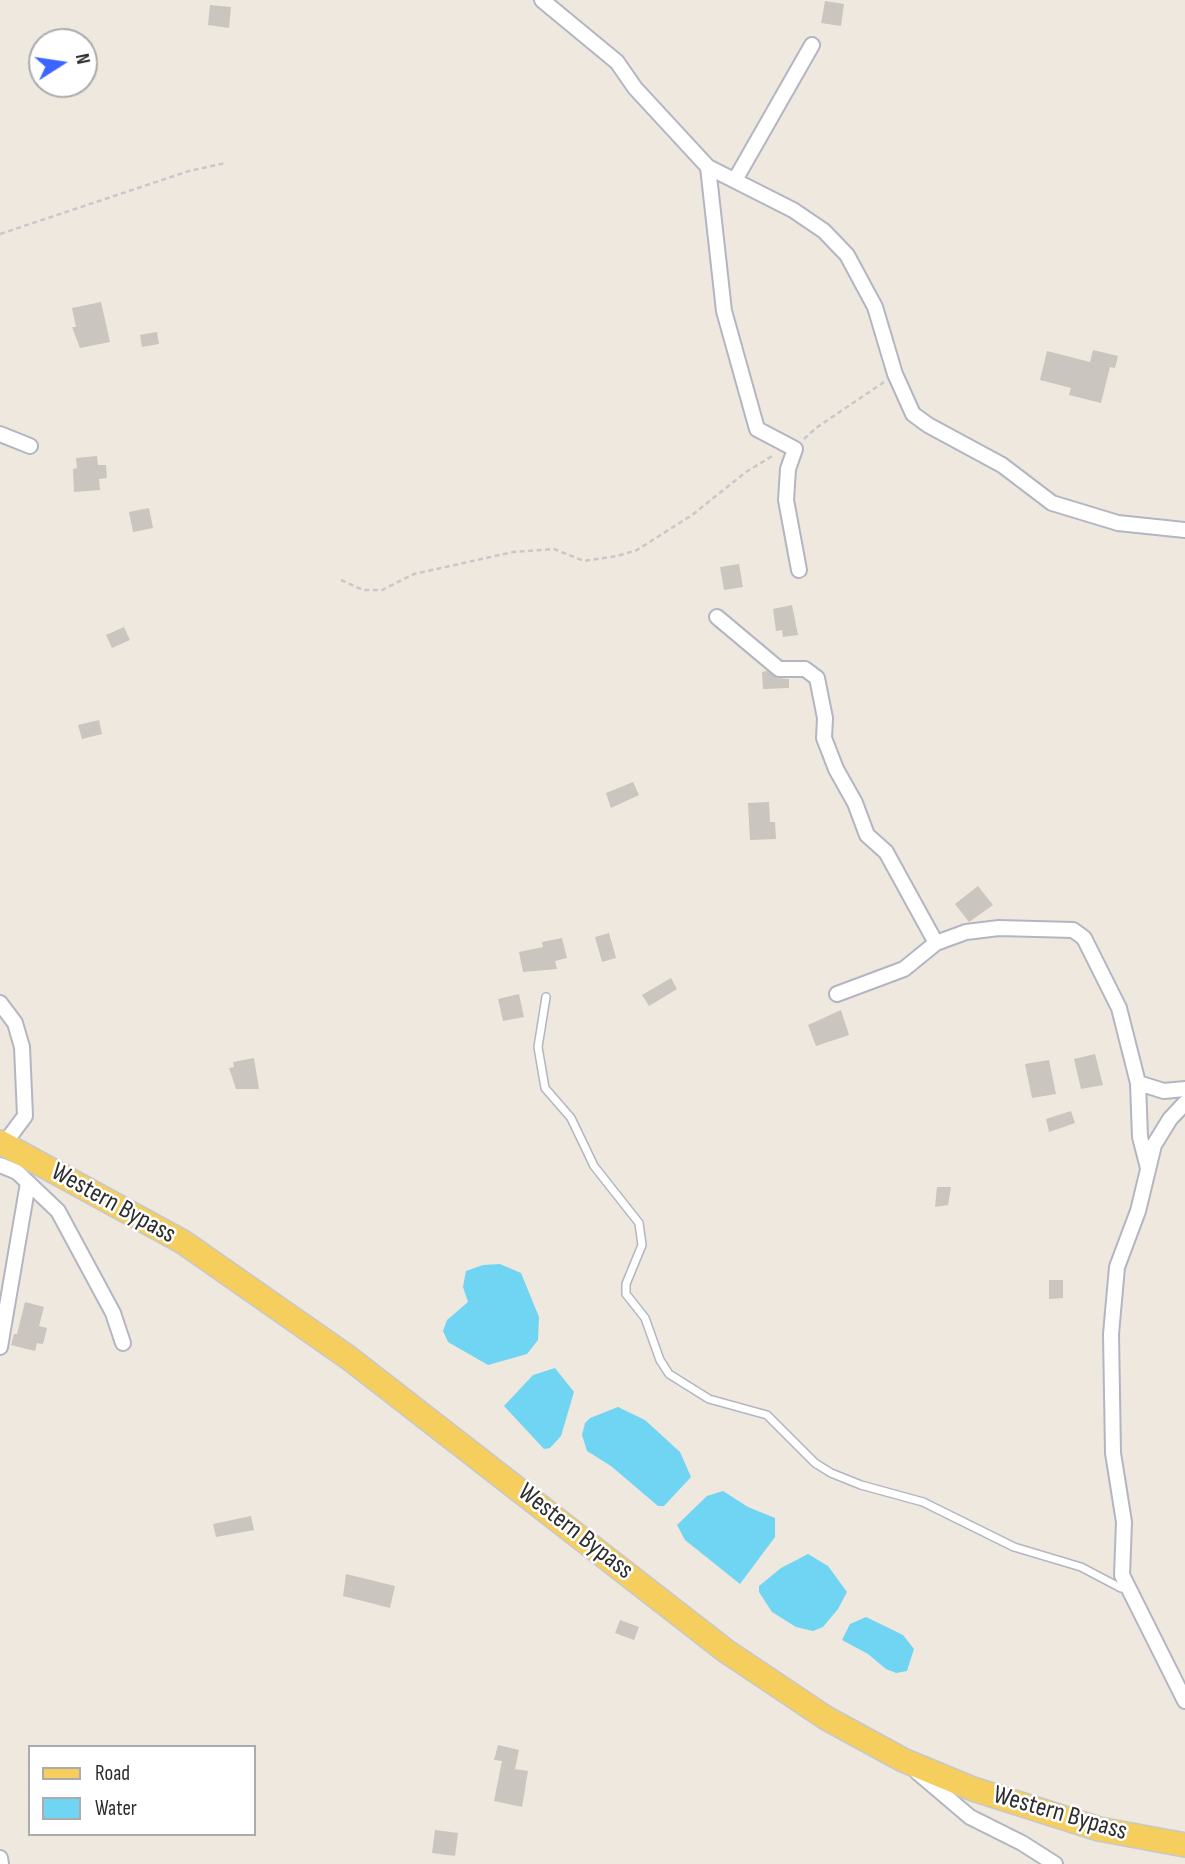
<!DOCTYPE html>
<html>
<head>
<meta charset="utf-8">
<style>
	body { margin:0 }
	#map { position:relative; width:1185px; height:1864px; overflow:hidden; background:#efe8df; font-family:"Sofia Sans Condensed",sans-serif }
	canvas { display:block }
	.legend { position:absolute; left:28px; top:1745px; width:228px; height:91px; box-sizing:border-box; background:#fff; border:2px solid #ababab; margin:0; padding:9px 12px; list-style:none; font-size:21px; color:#2d2d2d }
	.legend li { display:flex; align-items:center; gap:14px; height:35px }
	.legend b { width:35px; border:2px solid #ababab }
	.north { position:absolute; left:28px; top:28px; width:70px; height:70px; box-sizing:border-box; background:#fff; border:2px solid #ababab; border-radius:50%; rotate:78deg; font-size:19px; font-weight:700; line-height:28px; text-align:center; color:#2d2d2d }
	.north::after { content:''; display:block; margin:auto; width:24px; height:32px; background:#3c65ff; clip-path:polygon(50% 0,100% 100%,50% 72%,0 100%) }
</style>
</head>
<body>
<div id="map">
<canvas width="1185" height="1864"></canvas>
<ul class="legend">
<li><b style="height:9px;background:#f5ce5d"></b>Road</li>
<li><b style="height:19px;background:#70d4f3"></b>Water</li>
</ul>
<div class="north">N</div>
</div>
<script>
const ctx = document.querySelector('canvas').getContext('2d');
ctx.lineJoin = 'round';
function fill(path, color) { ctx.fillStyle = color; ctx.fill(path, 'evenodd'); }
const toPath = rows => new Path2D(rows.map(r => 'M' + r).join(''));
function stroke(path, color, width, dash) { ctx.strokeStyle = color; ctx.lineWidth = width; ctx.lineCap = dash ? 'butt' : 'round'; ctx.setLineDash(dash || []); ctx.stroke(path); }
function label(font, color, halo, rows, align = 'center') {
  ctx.font = font + ' "Sofia Sans Condensed",sans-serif'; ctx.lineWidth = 5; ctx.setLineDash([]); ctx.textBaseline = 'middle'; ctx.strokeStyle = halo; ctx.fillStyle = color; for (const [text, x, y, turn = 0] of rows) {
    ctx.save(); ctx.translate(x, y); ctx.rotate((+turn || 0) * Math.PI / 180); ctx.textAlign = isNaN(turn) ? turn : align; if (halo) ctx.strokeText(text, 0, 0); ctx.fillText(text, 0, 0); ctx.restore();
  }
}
const water = toPath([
	[500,1264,521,1273,539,1317,538,1340,527,1354,488,1365,448,1342,443,1331,447,1320,468,1302,463,1287,466,1271,483,1265],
	[555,1368,574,1392,561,1436,550,1448,544,1449,504,1406,533,1375],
	[618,1407,645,1420,680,1452,691,1477,664,1506,658,1506,611,1466,587,1451,582,1435,585,1423,590,1418],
	[723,1491,748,1507,775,1518,775,1537,740,1584,685,1540,677,1525,707,1496],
	[808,1554,828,1566,847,1592,838,1609,823,1627,813,1631,796,1627,772,1612,759,1592,759,1586,781,1568],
	[866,1617,903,1635,914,1649,907,1671,896,1673,886,1669,868,1654,842,1640,850,1624]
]);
const building = toPath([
	[825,1,844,4,841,26,821,23],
	[210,5,231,7,229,28,208,25],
	[101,302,110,342,80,348,72,327,76,327,72,308],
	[157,332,159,344,142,347,140,335],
	[1093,350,1118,356,1115,368,1110,367,1101,403,1069,395,1071,388,1040,380,1047,351,1090,362],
	[97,456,98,465,106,465,107,478,99,479,100,490,74,492,73,469,77,468,76,458],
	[149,508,153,528,133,532,129,512],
	[739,564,743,587,724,590,720,567],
	[792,605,798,635,783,637,782,630,776,631,773,609],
	[124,627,130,640,112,648,106,635],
	[767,671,778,678,789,679,789,688,763,689,762,672],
	[99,720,102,734,82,739,78,725],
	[633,782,639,795,611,808,606,793],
	[769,802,770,822,775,822,776,839,750,840,748,803],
	[978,886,993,905,969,922,955,904],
	[609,933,616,958,602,962,595,937],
	[562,938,567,958,555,961,557,969,523,972,519,952,543,947,542,942],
	[671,978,677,989,649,1006,642,995],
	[519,994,524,1017,503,1021,498,999],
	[841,1010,849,1035,816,1046,808,1025],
	[1095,1054,1103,1085,1081,1089,1074,1059],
	[254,1058,259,1089,236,1089,229,1068,234,1067,233,1062],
	[1049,1060,1056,1094,1032,1098,1025,1064],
	[1071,1111,1075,1123,1049,1132,1046,1119],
	[937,1187,951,1187,948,1205,935,1207],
	[1049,1280,1063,1280,1063,1298,1049,1299],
	[25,1302,44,1307,39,1326,47,1328,43,1344,37,1343,35,1351,11,1345,14,1334,17,1334],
	[251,1516,254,1530,216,1537,213,1524],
	[346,1574,395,1586,390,1608,343,1596],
	[620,1620,639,1627,634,1640,615,1633],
	[498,1745,519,1750,515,1769,528,1771,522,1807,494,1801,502,1761,494,1760],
	[435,1830,458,1833,455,1856,432,1853]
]);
const path = toPath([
	[0,234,189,171,225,163],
	[804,439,816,428,884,382],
	[341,580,363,590,382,590,414,574,513,552,554,549,584,561,617,556,637,550,692,515,746,472,774,455]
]);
const lane = toPath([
	[546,997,538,1047,545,1088,571,1118,594,1166,639,1223,642,1245,626,1284,626,1294,645,1318,660,1360,669,1374,709,1399,767,1415,815,1463,831,1473,861,1485,923,1502,1014,1547,1081,1567,1121,1588,1128,1588]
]);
const street = toPath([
	[542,0,617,62,635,88,708,167,793,210,824,231,847,255,875,307,895,374,913,414,928,425,1002,465,1052,503,1118,523,1185,530],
	[708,167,724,311,757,429,795,449,788,469,786,500,799,570],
	[735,180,812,45],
	[0,434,30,446],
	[717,617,779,669,805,669,817,678,825,718,824,738,836,769,855,803,867,835,886,852,936,943],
	[837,994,904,969,936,943,966,932,999,928,1073,930,1084,938,1119,1008,1138,1083,1164,1091,1185,1089],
	[0,1003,15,1023,22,1047,25,1116,4,1144],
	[1138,1083,1140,1137,1148,1168],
	[1185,1103,1170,1119,1154,1145,1138,1211,1117,1267,1111,1334,1113,1453,1124,1522,1122,1575,1185,1701],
	[0,1165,17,1172,58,1211,113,1313,123,1343],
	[0,1347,28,1183],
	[917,1772,970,1817,1022,1843,1055,1864],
	[0,1858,1,1864]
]);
const primary = toPath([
	[0,1142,183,1242,349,1358,726,1651,826,1718,903,1760,973,1789,1099,1829,1185,1845]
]);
const streetNames = [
	["Western Bypass",113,1204,29],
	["Western Bypass",575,1532,38],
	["Western Bypass",1060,1814,16]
];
fill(water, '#70d4f3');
fill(building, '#cac5be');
stroke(lane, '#b3b6c1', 10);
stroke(street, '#b3b6c1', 18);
stroke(primary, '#c8c8c8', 26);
stroke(path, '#c8c8c8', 2.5, [5, 3.5]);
stroke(lane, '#fff', 7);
stroke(street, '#fff', 14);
stroke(primary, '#f5ce5d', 23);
label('26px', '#2d2d2d', '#fff', streetNames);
</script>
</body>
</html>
